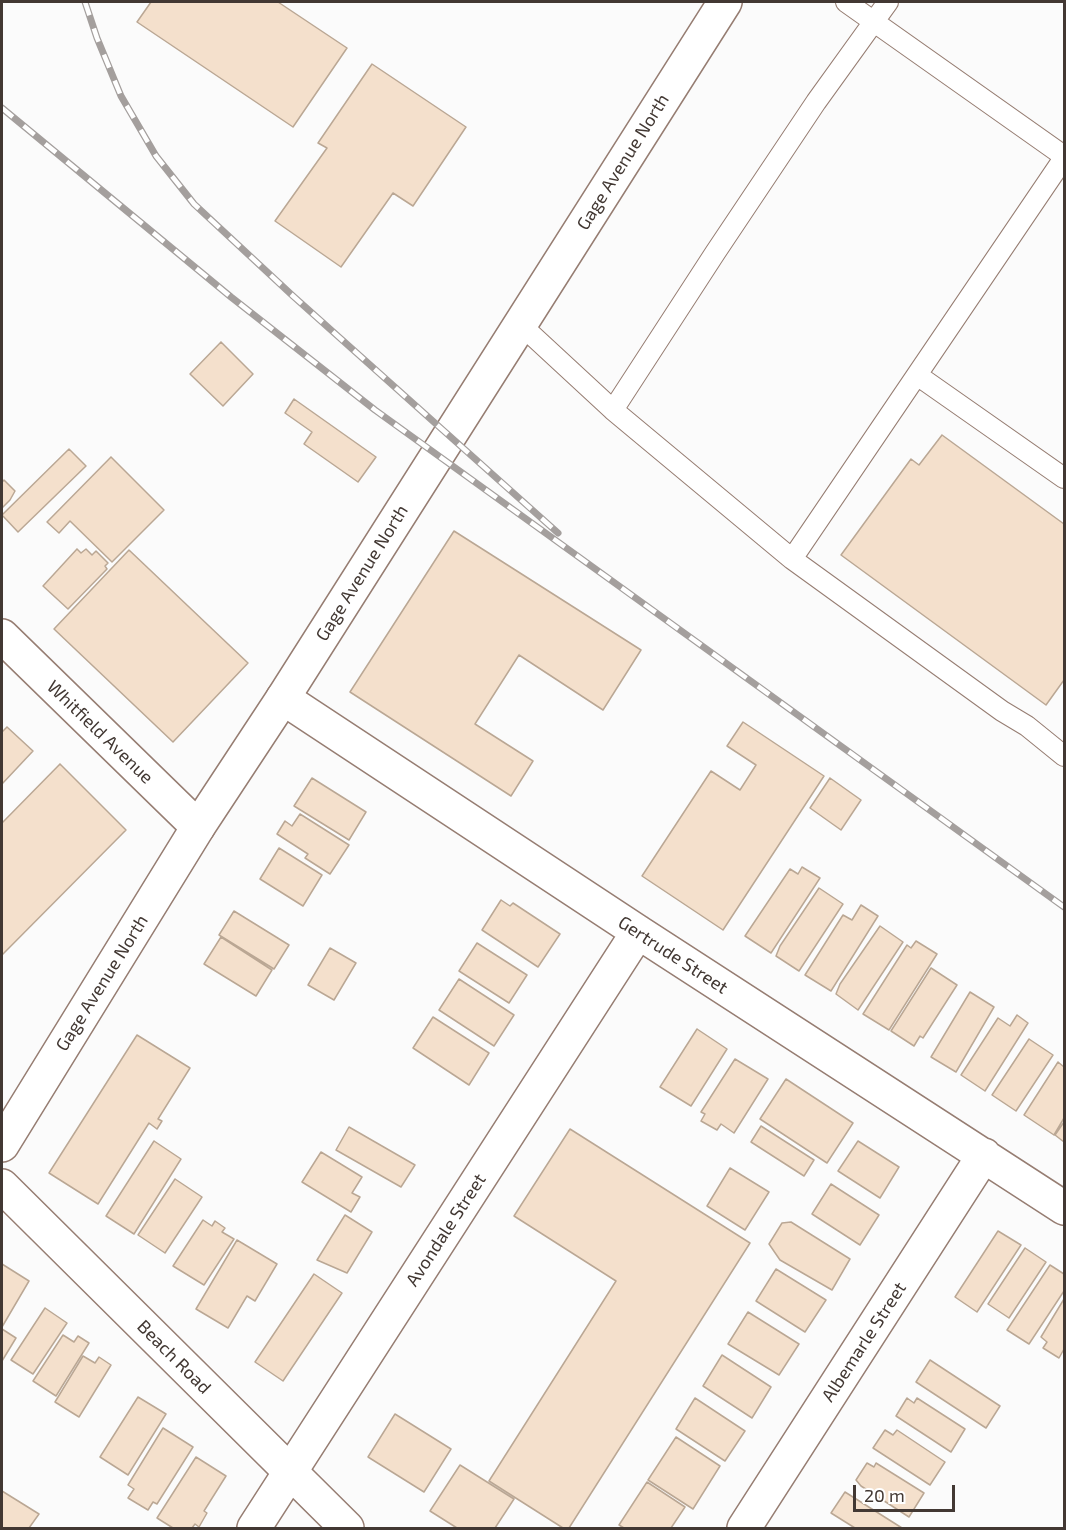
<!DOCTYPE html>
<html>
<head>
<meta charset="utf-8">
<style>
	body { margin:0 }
	#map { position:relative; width:1066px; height:1530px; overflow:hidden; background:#fbfbfb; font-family:"Exo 2",sans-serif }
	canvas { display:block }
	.frame { position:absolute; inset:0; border:3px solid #423833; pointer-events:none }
	.scale { position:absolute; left:853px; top:1485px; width:102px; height:27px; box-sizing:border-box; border:3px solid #423833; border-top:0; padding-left:8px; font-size:18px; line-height:21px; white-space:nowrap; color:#423833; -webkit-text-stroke:4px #fff; paint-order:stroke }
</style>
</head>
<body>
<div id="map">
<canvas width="1066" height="1530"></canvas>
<div class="frame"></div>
<div class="scale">20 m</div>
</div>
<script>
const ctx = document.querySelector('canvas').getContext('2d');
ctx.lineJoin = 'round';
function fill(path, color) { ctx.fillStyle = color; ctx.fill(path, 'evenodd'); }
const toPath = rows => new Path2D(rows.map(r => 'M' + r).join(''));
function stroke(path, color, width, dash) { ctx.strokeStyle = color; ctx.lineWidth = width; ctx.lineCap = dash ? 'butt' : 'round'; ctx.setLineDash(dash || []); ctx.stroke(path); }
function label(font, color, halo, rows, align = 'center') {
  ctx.font = font + ' "Exo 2",sans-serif'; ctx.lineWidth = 5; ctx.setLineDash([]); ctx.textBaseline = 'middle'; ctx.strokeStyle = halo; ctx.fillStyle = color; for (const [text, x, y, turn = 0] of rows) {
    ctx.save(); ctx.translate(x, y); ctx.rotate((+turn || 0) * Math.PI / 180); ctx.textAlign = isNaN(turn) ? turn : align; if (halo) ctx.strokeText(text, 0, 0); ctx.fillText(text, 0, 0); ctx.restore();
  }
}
const building = toPath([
	[151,2,278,2,347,48,293,127,137,22,151,2],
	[372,64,466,127,413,206,393,193,341,267,275,221,327,148,318,143,372,64],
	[221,342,253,374,223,406,190,374,221,342],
	[294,399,376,457,358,482,304,444,312,432,285,413,294,399],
	[942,435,1064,524,1064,680,1046,705,841,555,911,459,919,465,942,435],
	[69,449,86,466,18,532,2,515,69,449],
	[111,457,164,510,112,562,70,521,59,533,47,522,111,457],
	[4,480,15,491,10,500,2,508,2,482,4,480],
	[454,531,641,650,603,710,519,655,475,724,533,761,511,796,350,692,454,531],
	[77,549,81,553,86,549,92,555,96,551,108,563,105,566,107,569,68,609,43,586,77,549],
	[129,550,248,663,173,742,54,629,129,550],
	[743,722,824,776,723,930,642,876,711,771,740,790,756,765,727,746,743,722],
	[7,727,33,751,2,784,2,732,7,727],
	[60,764,126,830,2,955,2,823,60,764],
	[312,778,366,812,349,840,294,806,312,778],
	[830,778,861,800,841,830,810,808,830,778],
	[300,814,349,845,330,874,305,858,308,854,277,834,285,821,292,826,300,814],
	[279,848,322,875,303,906,260,879,279,848],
	[802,867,820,878,771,953,745,936,790,869,798,874,802,867],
	[819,888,843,904,799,971,776,956,780,946,819,888],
	[501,900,510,906,513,903,560,934,538,967,482,930,501,900],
	[861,905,878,916,831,991,805,975,843,915,852,920,861,905],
	[234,911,289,945,274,969,219,935,234,911],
	[880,926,903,942,858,1010,836,994,840,984,880,926],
	[221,937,272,970,256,996,204,964,221,937],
	[916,941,937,954,889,1030,863,1014,907,945,911,948,916,941],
	[477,943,527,975,509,1003,459,971,477,943],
	[330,948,356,963,334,1000,308,985,330,948],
	[931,968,957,985,923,1038,920,1036,914,1046,891,1031,931,968],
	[459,979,514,1015,494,1046,439,1010,459,979],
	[970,992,994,1007,956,1072,931,1057,970,992],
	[1017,1015,1028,1023,985,1091,961,1075,998,1018,1010,1026,1017,1015],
	[433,1017,489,1053,469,1085,413,1048,433,1017],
	[697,1029,727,1049,691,1106,660,1087,697,1029],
	[137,1035,190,1068,158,1119,162,1121,157,1129,149,1123,98,1204,49,1173,137,1035],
	[1029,1039,1053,1055,1016,1111,992,1095,1029,1039],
	[735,1059,768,1079,734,1133,721,1124,717,1130,701,1121,705,1114,701,1112,735,1059],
	[1058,1062,1064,1067,1064,1118,1054,1135,1024,1115,1058,1062],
	[786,1079,853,1123,827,1163,760,1119,786,1079],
	[1064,1122,1064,1142,1055,1135,1064,1122],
	[761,1126,814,1160,804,1176,751,1142,761,1126],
	[349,1127,415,1165,401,1187,336,1150,349,1127],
	[570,1129,750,1243,569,1528,563,1528,489,1481,616,1281,514,1216,570,1129],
	[154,1141,181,1159,134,1234,106,1216,154,1141],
	[858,1141,899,1167,880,1198,838,1171,858,1141],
	[321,1152,362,1177,352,1193,360,1197,351,1212,302,1182,321,1152],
	[730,1168,769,1192,745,1230,707,1206,730,1168],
	[175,1179,202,1197,165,1253,138,1235,175,1179],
	[831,1184,879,1215,860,1245,812,1214,831,1184],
	[345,1215,372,1232,347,1273,317,1260,345,1215],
	[203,1220,212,1226,215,1221,225,1228,222,1232,234,1239,204,1285,173,1266,203,1220],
	[791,1222,850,1259,832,1290,780,1260,769,1244,782,1223,791,1222],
	[998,1231,1021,1245,977,1312,955,1297,998,1231],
	[237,1240,277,1264,255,1301,247,1296,228,1328,196,1309,237,1240],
	[1025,1248,1046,1262,1009,1318,988,1304,1025,1248],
	[2,1264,29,1281,2,1327,2,1264],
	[1050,1265,1064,1274,1064,1291,1029,1344,1007,1330,1050,1265],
	[776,1269,826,1300,805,1332,756,1301,776,1269],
	[314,1274,342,1293,283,1381,255,1362,314,1274],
	[1064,1299,1064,1349,1059,1358,1043,1348,1047,1342,1041,1337,1064,1299],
	[45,1308,67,1323,33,1374,11,1360,45,1308],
	[748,1312,799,1344,779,1375,728,1344,748,1312],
	[2,1329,16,1338,2,1361,2,1329],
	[63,1335,74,1342,78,1336,89,1343,56,1396,33,1381,63,1335],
	[722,1355,771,1387,752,1418,703,1386,722,1355],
	[83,1356,95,1363,99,1357,111,1365,79,1417,55,1402,83,1356],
	[930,1360,1000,1406,986,1428,916,1382,930,1360],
	[138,1397,166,1414,128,1475,100,1457,138,1397],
	[695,1398,745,1431,725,1461,676,1429,695,1398],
	[907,1398,914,1403,917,1398,965,1429,951,1452,896,1416,907,1398],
	[395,1414,451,1449,424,1492,368,1457,395,1414],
	[163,1428,193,1447,157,1504,153,1502,148,1510,128,1498,134,1489,128,1485,163,1428],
	[885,1430,893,1435,897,1430,945,1462,930,1485,873,1448,885,1430],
	[676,1437,720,1466,693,1509,648,1480,676,1437],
	[196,1457,226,1476,204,1511,207,1513,199,1527,195,1524,192,1528,173,1528,157,1518,196,1457],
	[867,1463,874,1467,876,1463,924,1493,909,1517,861,1486,856,1480,867,1463],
	[460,1465,514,1499,495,1528,457,1528,430,1511,460,1465],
	[647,1482,685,1507,671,1528,624,1528,619,1525,647,1482],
	[2,1491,39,1514,29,1528,2,1528,2,1491],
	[845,1492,902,1528,855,1528,831,1513,845,1492]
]);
const service = toPath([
	[846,2,1064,156],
	[1064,158,792,559,1002,711,1027,726,1064,756],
	[520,324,613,410,715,253,816,102,888,2],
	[917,375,1064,478],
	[613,410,792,559]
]);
const minor = toPath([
	[2,636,198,827],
	[283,698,638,932,1064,1208],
	[254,1528,638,932],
	[744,1528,984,1155]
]);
const tertiary = toPath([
	[2,1186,347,1528]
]);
const secondary = toPath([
	[2,1145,198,827,283,698,725,2]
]);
const rail = toPath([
	[85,2,97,38,121,96,156,156,194,204,293,296,558,533],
	[2,108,231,297,375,410,1064,907]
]);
const streetNames = [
	["Gage Avenue North",623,162,-58],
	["Gage Avenue North",362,573,-58],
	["Whitfield Avenue",100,732,44],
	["Gertrude Street",673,955,33],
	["Gage Avenue North",102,983,-58],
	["Avondale Street",446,1230,-57],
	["Albemarle Street",864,1342,-57],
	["Beach Road",174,1357,45]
];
fill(building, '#f4e0cc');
stroke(building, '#baa794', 1.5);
stroke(service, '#967d72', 22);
stroke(minor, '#967d72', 36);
stroke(tertiary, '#967d72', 36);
stroke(secondary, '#967d72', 36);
stroke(service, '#fff', 20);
stroke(minor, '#fff', 33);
stroke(tertiary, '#fff', 33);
stroke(secondary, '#fff', 33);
stroke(rail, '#a49f9d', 7);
stroke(rail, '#fff', 4.5, [14]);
label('18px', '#423833', '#fff', streetNames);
</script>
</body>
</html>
